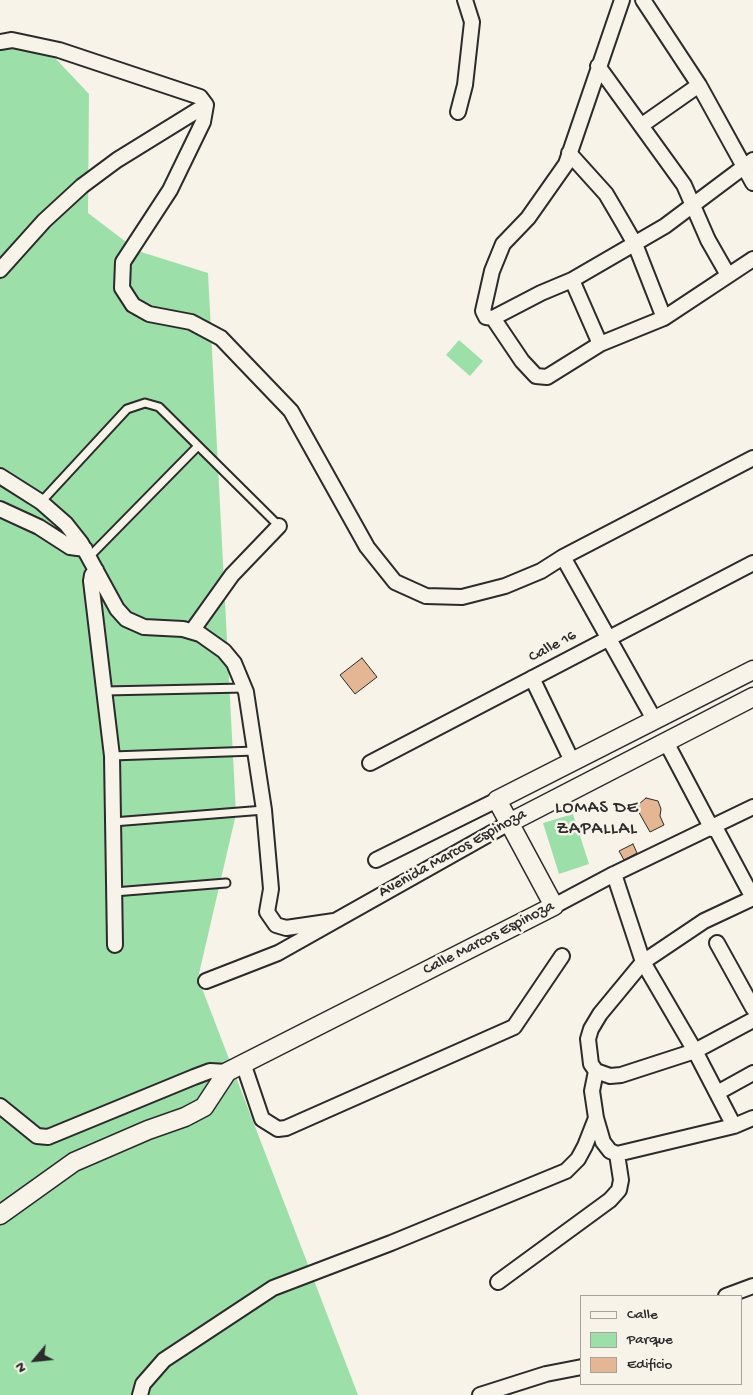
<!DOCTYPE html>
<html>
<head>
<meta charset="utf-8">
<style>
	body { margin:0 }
	#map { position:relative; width:753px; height:1395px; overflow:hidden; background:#f7f3e8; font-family:"Gochi Hand",sans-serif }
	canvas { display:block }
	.legend { position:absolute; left:580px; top:1295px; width:162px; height:90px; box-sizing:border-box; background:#f7f3e8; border:1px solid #a5a39c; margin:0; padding:6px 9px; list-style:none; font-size:15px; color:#2b2b2b }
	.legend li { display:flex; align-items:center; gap:10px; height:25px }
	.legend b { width:25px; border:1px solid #a5a39c }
	.north { position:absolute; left:10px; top:1335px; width:50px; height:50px; -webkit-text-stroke:4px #f7f3e8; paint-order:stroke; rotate:242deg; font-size:14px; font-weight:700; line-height:20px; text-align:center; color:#2b2b2b }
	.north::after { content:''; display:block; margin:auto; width:18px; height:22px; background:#2b2b2b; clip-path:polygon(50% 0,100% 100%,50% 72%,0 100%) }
</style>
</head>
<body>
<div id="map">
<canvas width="753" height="1395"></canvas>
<ul class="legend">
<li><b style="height:6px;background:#f7f3e8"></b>Calle</li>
<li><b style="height:14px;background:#9cdfa9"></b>Parque</li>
<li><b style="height:14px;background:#e4b694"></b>Edificio</li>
</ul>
<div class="north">N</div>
</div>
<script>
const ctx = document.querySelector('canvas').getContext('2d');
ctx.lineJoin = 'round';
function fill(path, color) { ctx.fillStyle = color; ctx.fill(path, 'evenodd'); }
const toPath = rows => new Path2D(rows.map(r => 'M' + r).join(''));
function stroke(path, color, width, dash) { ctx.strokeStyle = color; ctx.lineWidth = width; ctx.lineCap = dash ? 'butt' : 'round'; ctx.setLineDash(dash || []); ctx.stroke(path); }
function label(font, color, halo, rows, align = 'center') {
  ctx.font = font + ' "Gochi Hand",sans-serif'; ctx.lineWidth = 5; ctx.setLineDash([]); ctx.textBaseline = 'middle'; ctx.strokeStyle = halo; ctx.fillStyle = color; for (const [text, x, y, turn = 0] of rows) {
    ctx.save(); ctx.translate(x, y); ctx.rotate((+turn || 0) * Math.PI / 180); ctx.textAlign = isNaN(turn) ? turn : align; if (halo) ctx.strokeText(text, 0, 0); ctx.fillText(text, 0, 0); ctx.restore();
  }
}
const green = toPath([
	[6,44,56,59,89,94,88,213,138,251,208,273,236,814,198,978,358,1395,0,1395,0,46],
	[459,340,483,361,470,376,446,355],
	[573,814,589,864,559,874,543,823]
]);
const building = toPath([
	[362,658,377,677,355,694,340,675,362,658],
	[646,798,658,801,661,809,660,816,664,825,650,832,637,809,639,804,646,798],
	[633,844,637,853,624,860,619,851,633,844]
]);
const service = toPath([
	[41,502,127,409,145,403,159,407,279,526],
	[89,557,198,446],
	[105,691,244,688],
	[112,756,255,751],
	[113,822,264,810],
	[114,892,226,883]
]);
const minor = toPath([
	[622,0,566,164,528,218,503,244,492,271,483,311,486,317,493,318,522,361,536,376,547,377,600,344,664,318,753,259],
	[643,0,699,85,753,183],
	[0,42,12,40,59,50,200,97,206,105,203,122,170,190,123,262,122,288,133,305,149,314,191,322,221,338,291,411,367,547,395,582,426,596,462,597,505,586,541,571,563,557,753,458],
	[598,66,684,185,708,240,728,275],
	[458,112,465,85,472,22,465,0],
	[642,125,699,85],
	[569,153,606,194,623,223,635,244,664,318],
	[0,270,44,221,82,186,117,160,206,105],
	[572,280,600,344],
	[493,318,541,293,572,280,665,226,753,160],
	[0,476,41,502,66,524,81,543,117,609,126,619,144,627,183,629,200,634,224,651,234,663,246,692,264,810,271,889,267,912,276,925,286,928,334,921],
	[0,509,39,527,70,547,85,549],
	[563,557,655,721],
	[96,570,92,575,91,581,112,756,115,945],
	[192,631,232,575,279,526],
	[532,678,572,761],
	[666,742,712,829],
	[370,763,753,563],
	[715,827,753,898],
	[376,860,497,800],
	[614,874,643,962,695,1051,734,1126],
	[753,898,704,921,643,962,600,1014,591,1029,588,1039,591,1064,596,1071,610,1076,621,1075,695,1051,753,1020],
	[554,906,614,874,753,807],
	[717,943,753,1008],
	[206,981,278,953,509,823],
	[243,1063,262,1119,278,1129,286,1128,514,1027,562,956],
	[717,1093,753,1073],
	[0,1106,37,1136,48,1137,194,1077,210,1071,227,1072],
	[617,1154,734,1126,753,1118],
	[498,1282,610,1200,619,1190,621,1180,617,1154,610,1151,603,1142,596,1118,592,1091,596,1071],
	[726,1296,753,1286],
	[140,1395,143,1384,164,1360,273,1288,391,1243,566,1171,578,1159,585,1146,596,1118],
	[480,1395,546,1374,582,1367]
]);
const tertiary = toPath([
	[509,823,753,697],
	[0,1215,74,1162,148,1130,185,1117,204,1107,227,1072,554,906,497,800,753,670]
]);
const streetNames = [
	["Calle 16",553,647,-28],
	["Avenida Marcos Espinoza",453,854,-29],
	["Calle Marcos Espinoza",489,939,-27]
];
const neighbourhoodNames = [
	["LOMAS DE",597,809],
	["ZAPALLAL",597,830]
];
fill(green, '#9cdfa9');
fill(building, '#e4b694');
stroke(building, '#2b2b2b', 1);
stroke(service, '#2b2b2b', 11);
stroke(minor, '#2b2b2b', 18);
stroke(tertiary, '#2b2b2b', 21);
stroke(service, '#f7f3e8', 7);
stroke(minor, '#f7f3e8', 14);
stroke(tertiary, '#f7f3e8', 18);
label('16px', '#2b2b2b', '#f7f3e8', streetNames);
ctx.letterSpacing = '1px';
label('18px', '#2b2b2b', '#f7f3e8', neighbourhoodNames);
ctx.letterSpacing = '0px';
</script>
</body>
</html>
